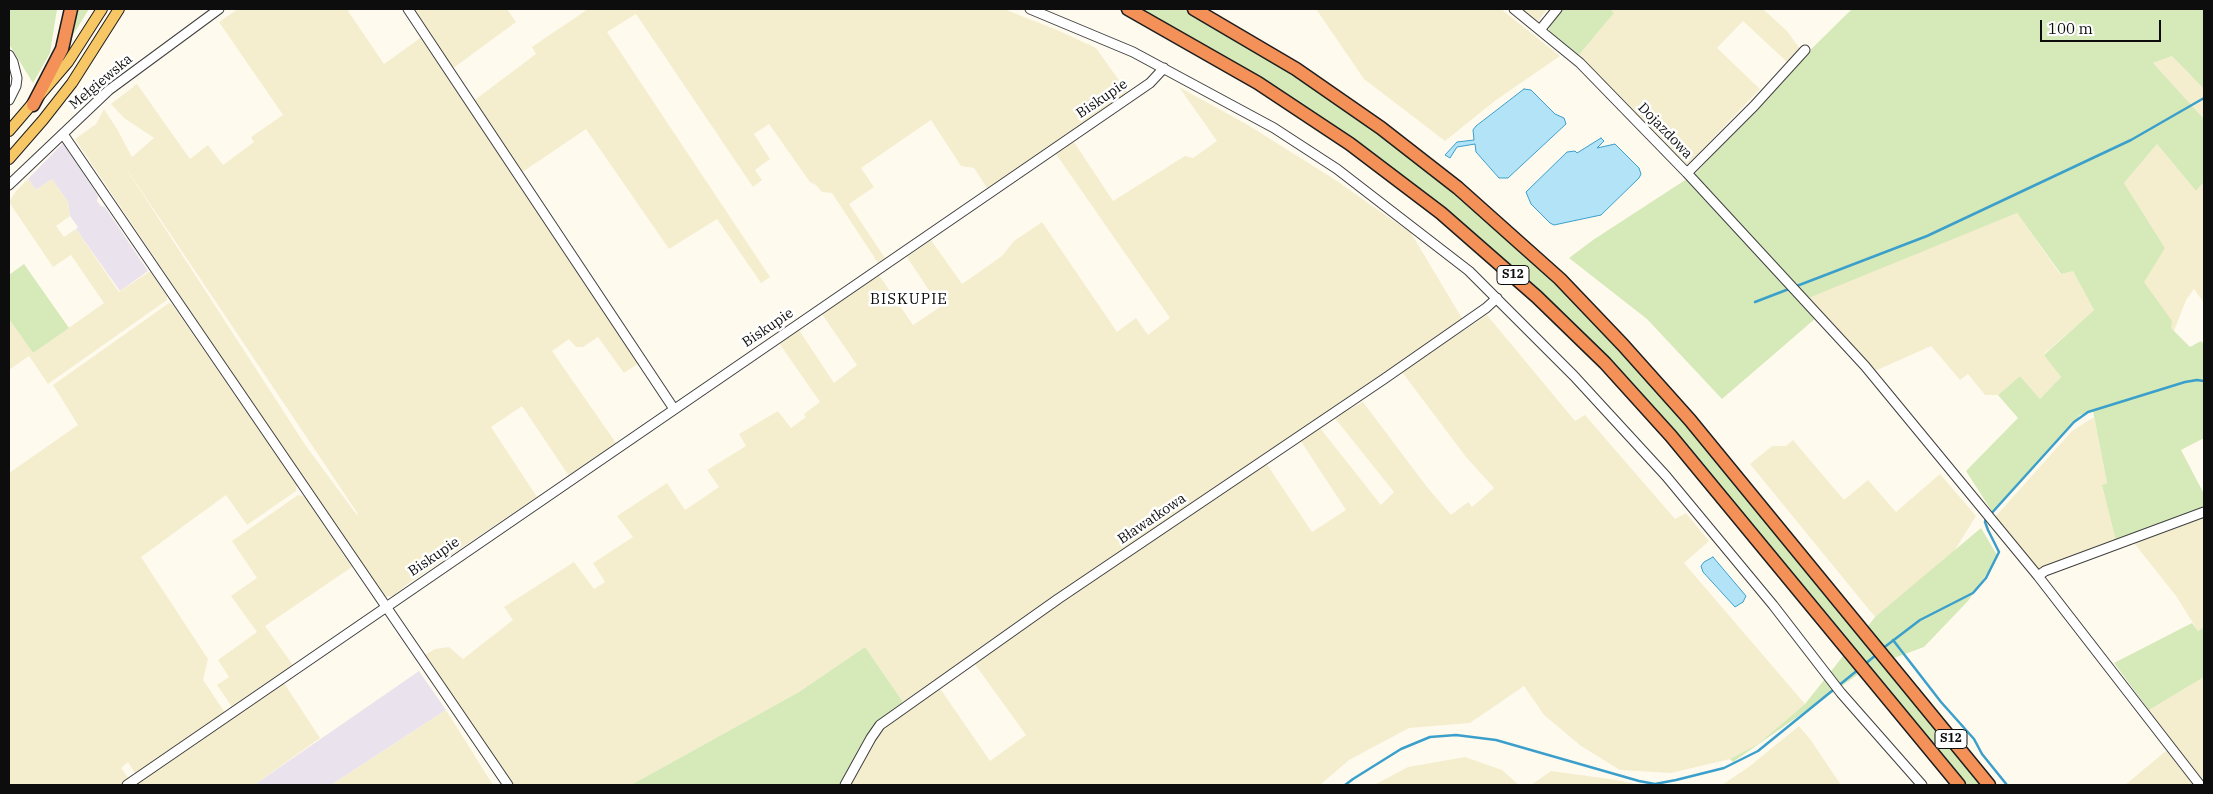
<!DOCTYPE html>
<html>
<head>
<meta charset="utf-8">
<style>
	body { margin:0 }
	#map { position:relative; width:2213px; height:794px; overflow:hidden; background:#fffaee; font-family:"IBM Plex Serif",serif }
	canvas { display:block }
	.frame { position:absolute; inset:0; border:10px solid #0d0d0d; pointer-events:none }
	.scale { position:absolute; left:2040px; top:20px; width:121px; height:22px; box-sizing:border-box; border:2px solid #0d0d0d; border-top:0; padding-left:6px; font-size:15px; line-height:18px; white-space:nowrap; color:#0d0d0d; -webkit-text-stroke:4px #fff; paint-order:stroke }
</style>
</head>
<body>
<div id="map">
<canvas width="2213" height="794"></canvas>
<div class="frame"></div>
<div class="scale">100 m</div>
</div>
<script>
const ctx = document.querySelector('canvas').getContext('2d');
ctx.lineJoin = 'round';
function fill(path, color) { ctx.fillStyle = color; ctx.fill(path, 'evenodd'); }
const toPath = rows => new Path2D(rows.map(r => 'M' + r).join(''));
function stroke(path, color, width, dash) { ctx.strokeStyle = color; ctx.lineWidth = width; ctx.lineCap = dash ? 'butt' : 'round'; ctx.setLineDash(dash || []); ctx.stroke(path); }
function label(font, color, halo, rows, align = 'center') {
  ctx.font = font + ' "IBM Plex Serif",serif'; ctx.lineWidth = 5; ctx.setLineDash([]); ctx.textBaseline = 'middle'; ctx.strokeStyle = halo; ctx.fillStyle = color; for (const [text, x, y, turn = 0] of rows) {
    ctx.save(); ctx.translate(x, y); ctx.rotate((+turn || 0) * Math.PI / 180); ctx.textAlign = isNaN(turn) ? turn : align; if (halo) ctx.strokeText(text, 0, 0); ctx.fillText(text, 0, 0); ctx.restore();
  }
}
const industrial = toPath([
	[63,143,98,196,97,201,101,206,105,207,148,271,120,291,76,229,78,227,70,216,68,202,52,179,36,190,28,179],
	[419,671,446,710,331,785,254,785]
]);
const farmland = toPath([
	[238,9,352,9,348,11,384,64,423,36,639,363,624,373,598,337,583,347,576,347,569,339,552,351,616,443,569,476,522,406,491,427,537,497,406,585,393,596,382,597,75,139,96,124,104,109,117,129,132,157,154,138,124,118,111,104,137,84,190,159,208,145,223,165,254,142,251,137,283,115,219,22],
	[120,159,358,514,357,515,306,446],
	[412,9,507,9,516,22,452,69],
	[588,9,1004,9,1057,30,1096,48,1128,93,987,188,974,168,961,166,931,120,861,168,874,187,849,204,885,258,878,263,832,193,822,192,816,185,810,182,769,124,754,134,770,159,755,170,762,180,753,187,636,14,607,32,770,277,761,283,717,219,669,249,586,129,521,173,472,102,536,54,532,47],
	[1316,9,1501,9,1560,56,1496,100,1445,141,1364,79],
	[1522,9,1547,9,1538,22],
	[1610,9,1763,9,1787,31,1800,49,1787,62,1743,21,1717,48,1760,89,1686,166,1578,56,1614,13],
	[2172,56,2204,89,2204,119,2153,63],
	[1179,87,1248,125,1334,179,1411,233,1463,320,903,702,865,647,799,692,631,785,509,785,423,656,435,649,449,647,463,659,513,620,504,607,574,562,594,589,605,582,593,563,633,537,617,516,667,483,685,510,719,487,707,470,746,446,739,434,778,411,791,428,806,417,804,414,820,402,779,343,799,330,834,383,857,365,822,314,879,275,913,325,940,307,907,257,931,240,962,284,1002,256,1014,241,1042,222,1117,332,1136,318,1148,335,1170,318,1056,154,1074,142,1113,201,1185,156,1193,158,1217,141],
	[2157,144,2196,191,2204,182,2204,303,2194,289,2186,300,2174,331,2170,328,2171,321,2143,281,2165,248,2124,183],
	[28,179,36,190,52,179,68,202,70,216,56,226,64,237,76,229,119,292,150,271,167,296,167,300,48,384,29,356,9,370,9,319,33,353,104,303,71,255,53,267,9,202,16,191],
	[2017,213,2060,274,2073,271,2094,310,2044,354,2061,377,2040,399,2020,376,1998,395,1985,395,1968,374,1960,380,1931,346,1875,371,1808,296],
	[169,303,172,304,297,485,296,491,247,525,226,495,141,557,208,659,203,680,226,714,137,776,128,762,121,768,129,779,121,785,9,785,9,473,78,425,53,385],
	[1487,315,1575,421,1585,415,1675,519,1686,513,1709,541,1684,563,1805,704,1758,744,1730,759,1671,773,1620,770,1581,746,1544,715,1524,686,1470,723,1409,728,1349,760,1320,785,849,785,882,728,939,687,990,761,1026,735,974,663,1266,463,1312,532,1346,510,1300,440,1320,428,1381,505,1394,492,1334,417,1363,402,1427,487,1451,515,1468,502,1472,507,1494,488,1466,457,1402,372],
	[2094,417,2107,483,2102,485,2116,541,2043,569,2037,569,1995,517,2072,431],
	[1793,440,1844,500,1868,480,1896,512,1940,474,1976,516,1953,553,1875,617,1750,464,1772,446,1786,446],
	[298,495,304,496,352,567,265,626,295,668,234,710,217,685,229,677,218,660,257,632,231,596,257,578,232,541],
	[2204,517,2204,627,2198,631,2176,596,2134,543],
	[2204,677,2204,784,2147,711],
	[282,680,320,738,254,785,133,785],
	[446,710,493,785,331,785,368,761],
	[1799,726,1810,739,1841,785,1722,785,1750,766],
	[2167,750,2194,785,2125,785],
	[1465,757,1502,770,1519,785,1374,785,1408,767],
	[1551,771,1617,780,1640,785,1531,785]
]);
const green = toPath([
	[9,9,57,9,50,53,33,83,9,44],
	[77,9,89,9,73,35],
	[1141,9,1183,9,1212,25,1271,60,1329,98,1389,141,1448,187,1530,258,1617,346,1700,439,1861,635,1875,617,1981,528,1997,555,1990,569,1968,601,1924,647,1883,662,1983,785,1965,785,1863,671,1733,762,1730,759,1758,744,1805,704,1851,646,1570,321,1518,271,1434,200,1319,115,1262,78],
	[1561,9,1610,9,1614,13,1578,56,1554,36,1549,30,1551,22],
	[1852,9,2204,9,2204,89,2172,56,2153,63,2204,119,2204,182,2196,191,2157,144,2124,183,2165,248,2144,282,2172,321,2171,328,2190,347,2201,341,2204,344,2204,438,2181,450,2204,494,2204,509,2116,541,2102,485,2107,483,2093,411,2080,415,1993,513,1966,471,2018,418,1998,395,2020,376,2040,399,2061,377,2044,355,2094,310,2073,271,2061,274,2017,213,1801,301,1816,318,1722,399,1647,319,1569,258,1593,240,1696,173,1798,62],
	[24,264,69,328,33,353,9,319,9,275],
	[2192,623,2198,631,2204,627,2204,677,2149,710,2114,663],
	[865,647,903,702,877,722,845,785,631,785,799,692]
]);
const water = toPath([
	[1524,89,1531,90,1555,114,1564,118,1566,124,1508,178,1499,178,1476,152,1475,144,1457,147,1450,158,1445,155,1457,142,1474,140,1473,130,1476,126,1524,89],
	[1601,138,1604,141,1597,148,1615,144,1639,168,1641,174,1639,178,1601,215,1554,225,1550,223,1531,204,1526,192,1567,152,1575,151,1577,153,1601,138],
	[1713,557,1746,596,1743,602,1735,607,1703,572,1701,566,1704,562,1713,557]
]);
const stream = toPath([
	[1755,302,1927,236,2131,140,2204,98],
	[1990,515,2074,422,2088,412,2185,382,2197,380,2204,381],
	[1893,640,1941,702,1974,739,1982,754,2007,785],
	[1882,649,1920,620,1973,593,1986,578,1999,552,1988,530,1985,522,1986,518],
	[1865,664,1876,655],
	[1345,785,1353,779,1401,749,1430,737,1456,735,1496,740,1639,781,1655,784,1676,780,1724,768,1758,751,1859,669]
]);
const minor = toPath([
	[408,9,674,409],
	[1030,9,1133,52,1274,128,1337,169,1469,271,1574,376,1666,476,1773,605,1841,693,1922,785],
	[1514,9,1580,63,1687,173,1865,366,2038,576,2200,785],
	[1540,30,1557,9],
	[9,55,13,62,17,78,16,86,9,100],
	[63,134,508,785],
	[1687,173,1754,106,1805,50],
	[9,185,109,90,219,9],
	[2038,576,2045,571,2204,512],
	[127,785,1150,83,1164,68],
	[845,785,871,738,880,725,890,718,1058,599,1384,379,1486,308,1497,298]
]);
const major = toPath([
	[9,131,68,62,102,9],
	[9,159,43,120,72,83,119,9]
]);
const highway = toPath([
	[1128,9,1258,83,1350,144,1441,213,1537,297,1605,363,1671,436,1959,785],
	[1194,9,1296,69,1381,128,1458,188,1560,279,1623,345,1690,420,1989,785],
	[33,105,62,49,71,9]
]);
const shields = [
	[1513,275,32],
	[1951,739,32]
];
const shieldNames = [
	["S12",1513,275],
	["S12",1951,739]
];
const streetNames = [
	["Mełgiewska",101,82,-40],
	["Biskupie",1102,99,-34],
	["Dojazdowa",1665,131,46],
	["Biskupie",768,328,-34],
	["Bławatkowa",1152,519,-34],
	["Biskupie",434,557,-34]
];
const neighbourhoodNames = [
	["BISKUPIE",909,300]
];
fill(industrial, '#eae2ec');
fill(farmland, '#f4eecf');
fill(green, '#d6e9b8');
fill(water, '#b3e3f6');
stroke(water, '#3b9fcc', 1);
stroke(stream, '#3b9fcc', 2.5);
stroke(minor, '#404040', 11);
stroke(major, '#1e1e1e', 12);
stroke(highway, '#1e1e1e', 15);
stroke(minor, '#fff', 9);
stroke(major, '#f7c766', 10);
stroke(highway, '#f39158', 12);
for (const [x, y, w] of shields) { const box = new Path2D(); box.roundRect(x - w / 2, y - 9.5, w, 19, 4); ctx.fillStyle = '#fff'; ctx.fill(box); stroke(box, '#0d0d0d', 1); }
label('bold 12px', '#0d0d0d', null, shieldNames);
label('14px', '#0d0d0d', '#fff', streetNames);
ctx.letterSpacing = '1px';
label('15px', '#0d0d0d', '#fff', neighbourhoodNames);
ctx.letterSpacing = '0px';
</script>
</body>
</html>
